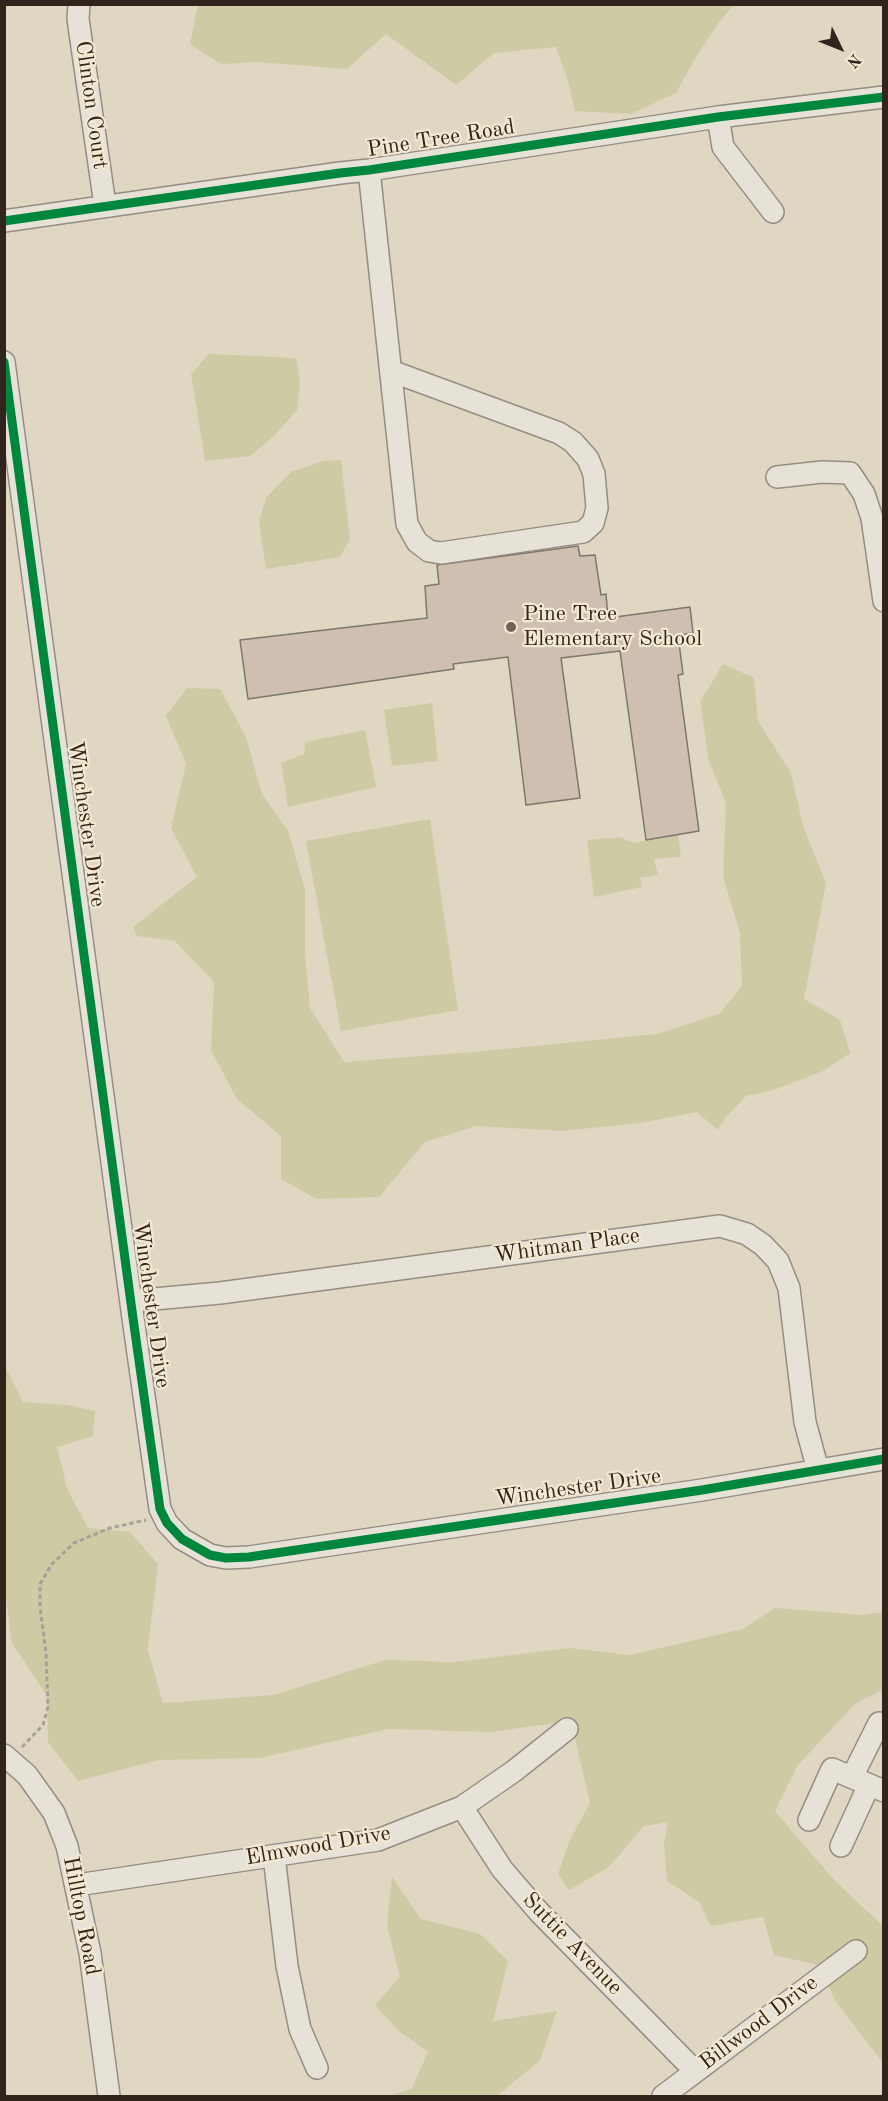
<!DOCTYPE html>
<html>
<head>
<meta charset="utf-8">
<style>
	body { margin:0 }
	#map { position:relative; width:888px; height:2101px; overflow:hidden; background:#e0d7c3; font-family:"Old Standard TT",serif }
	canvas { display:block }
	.frame { position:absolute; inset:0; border:6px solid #31241c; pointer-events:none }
	.north { position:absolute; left:810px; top:18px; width:60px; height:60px; -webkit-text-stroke:4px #f3e8d0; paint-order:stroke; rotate:133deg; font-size:16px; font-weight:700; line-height:24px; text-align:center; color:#31241c }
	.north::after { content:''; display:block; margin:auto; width:21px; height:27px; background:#31241c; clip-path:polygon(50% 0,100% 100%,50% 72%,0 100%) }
</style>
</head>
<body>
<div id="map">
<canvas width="888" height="2101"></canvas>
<div class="frame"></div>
<div class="north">N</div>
</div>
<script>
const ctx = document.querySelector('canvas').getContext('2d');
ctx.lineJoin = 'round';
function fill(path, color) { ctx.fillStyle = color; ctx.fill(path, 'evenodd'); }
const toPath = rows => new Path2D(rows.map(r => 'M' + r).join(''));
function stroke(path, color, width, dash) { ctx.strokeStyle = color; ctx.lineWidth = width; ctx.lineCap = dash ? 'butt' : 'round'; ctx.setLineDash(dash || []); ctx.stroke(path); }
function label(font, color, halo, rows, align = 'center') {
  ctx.font = font + ' "Old Standard TT",serif'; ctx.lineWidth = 4.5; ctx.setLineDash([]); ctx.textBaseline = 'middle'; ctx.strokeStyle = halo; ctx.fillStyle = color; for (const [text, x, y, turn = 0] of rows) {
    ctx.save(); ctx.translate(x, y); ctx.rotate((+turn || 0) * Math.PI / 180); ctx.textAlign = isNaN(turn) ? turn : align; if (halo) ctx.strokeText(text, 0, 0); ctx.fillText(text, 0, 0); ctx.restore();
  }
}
const green = toPath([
	[198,4,734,4,734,5,719,22,696,57,676,93,631,114,575,111,568,81,556,47,494,53,456,85,386,34,347,69,257,62,221,64,190,44],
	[209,354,296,358,300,383,297,410,274,436,250,456,205,461,191,374],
	[341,460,350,540,340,557,266,569,259,522,266,498,291,472,324,461],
	[723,664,754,678,758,721,791,773,803,826,826,883,804,999,840,1020,850,1053,823,1071,774,1090,746,1096,725,1118,718,1130,697,1112,640,1123,562,1131,476,1126,425,1142,379,1197,317,1199,281,1179,281,1136,237,1099,211,1050,214,982,175,941,137,936,133,927,197,877,171,828,186,764,166,716,187,688,220,689,246,737,262,794,288,831,305,890,305,954,310,1008,344,1062,473,1052,657,1034,719,1014,742,986,740,933,723,876,726,803,709,761,700,702],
	[432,703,438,761,392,766,384,710],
	[365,730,376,787,288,807,281,763,304,754,305,742],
	[430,819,458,1010,341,1031,306,841],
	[678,835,681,857,654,859,658,875,640,878,642,887,594,897,587,840,620,837,633,843],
	[4,1350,7,1370,23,1402,67,1405,95,1411,93,1436,57,1447,67,1488,88,1528,130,1532,158,1564,148,1650,163,1703,274,1695,385,1660,455,1662,569,1648,630,1655,743,1629,775,1608,864,1615,883,1612,883,1690,855,1704,798,1765,775,1811,835,1881,883,1926,883,2063,836,2002,818,1965,774,1955,763,1917,711,1926,699,1902,667,1881,664,1844,668,1822,644,1826,609,1867,569,1890,558,1874,569,1842,590,1803,571,1721,490,1732,388,1729,260,1758,158,1760,78,1781,48,1742,47,1696,12,1643,4,1583],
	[392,1877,421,1919,480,1934,508,1961,493,2021,557,2011,540,2060,497,2096,390,2096,412,2088,428,2052,399,2031,375,2005,400,1977,387,1925]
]);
const building = toPath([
	[578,546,580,556,595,555,601,595,606,594,608,618,690,607,693,633,678,635,683,674,678,675,699,831,646,840,620,651,561,658,580,798,526,805,508,657,453,664,454,669,248,699,240,640,427,618,425,586,439,584,437,565,578,546]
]);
const path = toPath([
	[22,1747,43,1725,48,1707,46,1653,40,1607,40,1584,52,1564,74,1543,110,1528,146,1520]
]);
const minor = toPath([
	[79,4,78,19,105,205],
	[718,117,723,147,773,212],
	[369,170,407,524,417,542,429,551,441,553,583,532,593,523,597,508,594,474,588,459,573,442,559,433,391,371],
	[4,221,340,173,369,170,718,117,884,97],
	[4,362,133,1318,160,1509,167,1523,182,1539,210,1555,226,1558,249,1557,702,1490,884,1459],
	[777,477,822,472,850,473,864,494,872,518,884,601],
	[132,1301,220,1293,720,1226,747,1234,763,1245,778,1261,789,1288,805,1422,818,1470],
	[4,1755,27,1775,54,1813,67,1846,90,1953,109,2096],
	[852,1777,879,1723],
	[462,1807,502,1869,539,1912,695,2071],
	[809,1820,832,1769,884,1791],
	[841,1846,869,1785],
	[274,1856,287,1966,300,2029,317,2068],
	[77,1885,378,1840,462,1807,514,1771,567,1729],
	[663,2096,856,1951]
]);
const cycleway = toPath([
	[4,221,340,173,369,170,718,117,884,97],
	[4,362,133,1318,160,1509,167,1523,182,1539,210,1555,226,1558,249,1557,702,1490,884,1459]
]);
const markers = [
	[511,627,6,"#6e6356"]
];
const streetNames = [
	["Clinton Court",91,105,82],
	["Pine Tree Road",441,139,-9],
	["Winchester Drive",86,824,82],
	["Whitman Place",567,1246,-8],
	["Winchester Drive",151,1305,82],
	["Winchester Drive",578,1488,-8],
	["Elmwood Drive",318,1846,-10],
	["Hilltop Road",81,1916,79],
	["Suttie Avenue",572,1944,46],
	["Billwood Drive",759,2023,-37]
];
const poiNames = [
	["Pine Tree",523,614],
	["Elementary School",523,639]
];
fill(green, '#cdcaa4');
fill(building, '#cfbfb1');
stroke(building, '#7c766b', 1.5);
stroke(minor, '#948d82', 24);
stroke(path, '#a6a198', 3, [4.5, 3]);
stroke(minor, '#e7e2d7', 21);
stroke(cycleway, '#00873e', 9);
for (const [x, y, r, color] of markers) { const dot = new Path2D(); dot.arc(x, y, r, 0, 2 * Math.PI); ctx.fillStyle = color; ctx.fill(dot); stroke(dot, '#f3e8d0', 2); }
label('22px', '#31241c', '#f3e8d0', streetNames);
label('22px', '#31241c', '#f3e8d0', poiNames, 'left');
</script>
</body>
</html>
